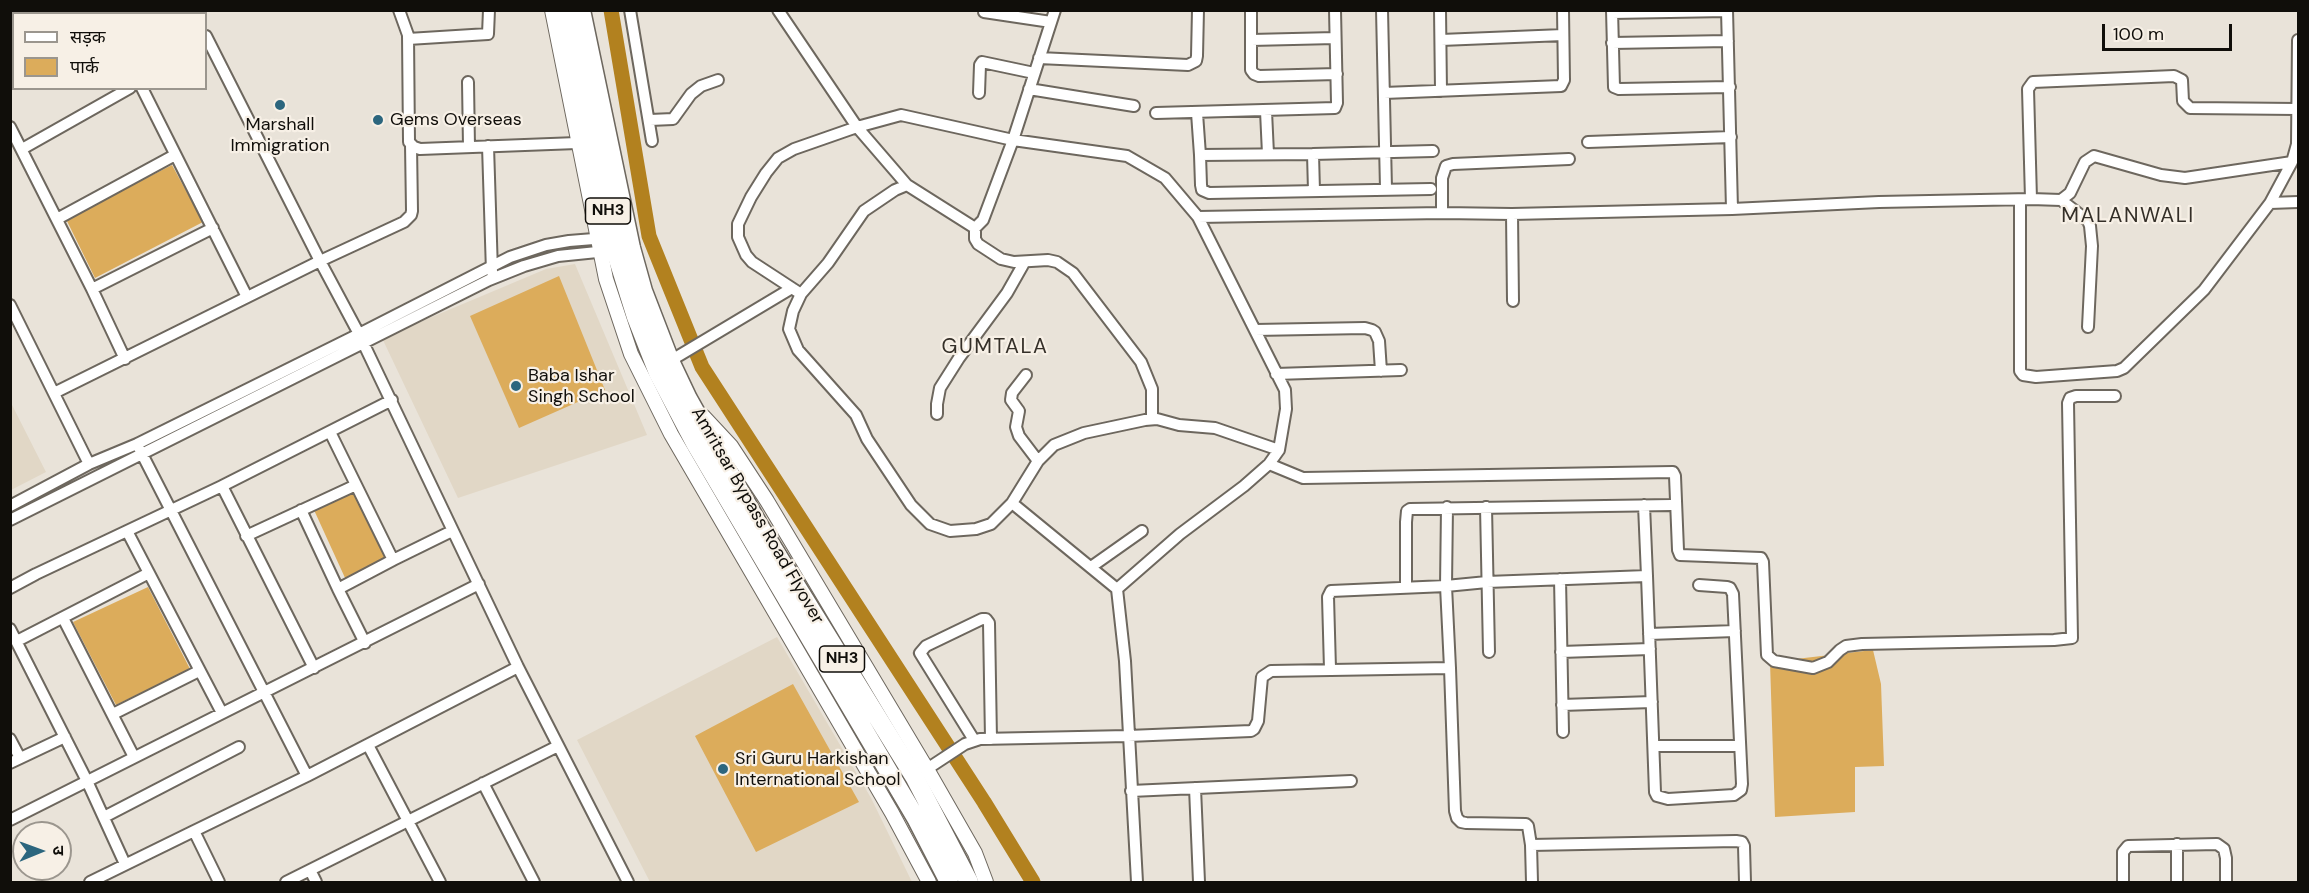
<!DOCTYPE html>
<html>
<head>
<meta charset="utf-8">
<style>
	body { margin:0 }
	#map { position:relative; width:2309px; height:893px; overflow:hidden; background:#e9e3d9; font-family:"DM Sans","Noto Sans Devanagari",sans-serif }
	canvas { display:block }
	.frame { position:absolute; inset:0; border:12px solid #100e0a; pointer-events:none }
	.legend { position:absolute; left:12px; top:12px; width:195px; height:78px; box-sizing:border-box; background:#f7f0e6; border:2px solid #9b968e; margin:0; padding:8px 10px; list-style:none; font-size:18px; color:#100e0a }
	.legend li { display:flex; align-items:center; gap:12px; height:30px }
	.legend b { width:30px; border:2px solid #9b968e }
	.north { position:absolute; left:12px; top:821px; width:60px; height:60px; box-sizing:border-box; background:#f7f0e6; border:2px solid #9b968e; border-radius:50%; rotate:89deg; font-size:16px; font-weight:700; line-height:24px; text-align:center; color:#100e0a }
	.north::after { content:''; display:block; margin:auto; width:21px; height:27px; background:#2c667e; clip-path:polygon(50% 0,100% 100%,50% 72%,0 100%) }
	.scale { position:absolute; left:2102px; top:24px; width:130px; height:27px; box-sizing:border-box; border:3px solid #100e0a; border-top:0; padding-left:8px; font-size:18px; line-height:21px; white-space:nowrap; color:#100e0a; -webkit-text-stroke:4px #f7f0e6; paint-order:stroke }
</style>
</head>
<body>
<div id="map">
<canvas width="2309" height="893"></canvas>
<div class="frame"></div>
<ul class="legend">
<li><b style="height:8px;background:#fff"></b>सड़क</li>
<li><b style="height:16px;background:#dcac5b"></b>पार्क</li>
</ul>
<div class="north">उ</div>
<div class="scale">100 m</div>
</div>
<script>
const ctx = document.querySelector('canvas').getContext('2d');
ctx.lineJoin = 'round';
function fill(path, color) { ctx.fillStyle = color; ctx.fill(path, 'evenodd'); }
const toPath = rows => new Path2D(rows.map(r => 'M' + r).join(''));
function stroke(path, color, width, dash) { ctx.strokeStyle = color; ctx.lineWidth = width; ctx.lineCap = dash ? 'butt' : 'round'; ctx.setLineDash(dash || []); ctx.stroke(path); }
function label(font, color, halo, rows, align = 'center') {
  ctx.font = font + ' "DM Sans",sans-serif'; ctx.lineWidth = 4.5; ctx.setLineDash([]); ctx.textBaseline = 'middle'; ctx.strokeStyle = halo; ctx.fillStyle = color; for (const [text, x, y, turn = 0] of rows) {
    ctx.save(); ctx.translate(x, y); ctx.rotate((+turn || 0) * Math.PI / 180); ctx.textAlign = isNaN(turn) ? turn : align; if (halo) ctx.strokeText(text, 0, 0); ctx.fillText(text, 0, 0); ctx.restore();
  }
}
const built = toPath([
	[575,264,647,435,458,498,382,338,546,269],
	[10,401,46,472,11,490,10,490],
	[777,637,871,798,912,882,650,882,577,740]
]);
const green = toPath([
	[172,165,203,222,95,278,66,219],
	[559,276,605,390,519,428,470,316],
	[355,492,386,558,346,580,314,510],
	[148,587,190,669,116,705,73,622],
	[1873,650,1881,684,1884,766,1855,767,1855,812,1775,817,1770,662],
	[793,684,859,802,756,852,695,736]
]);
const river = toPath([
	[611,10,649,236,702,367,984,802,1033,882]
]);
const street = toPath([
	[193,10,194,14],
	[399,10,408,35,409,142,414,147,420,149,577,143],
	[630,10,652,141],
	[778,10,857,127,907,185],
	[1055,10,1013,140,983,220,975,228,907,185,895,190,864,211,828,263,801,294,793,311,789,329,798,350,856,415,867,439,911,505,930,524,950,531,976,529,991,524,1012,503,1038,461,1054,445,1084,433,1145,420,1157,419,1179,425,1215,428,1279,450,1269,464,1244,486,1180,534,1117,589,1125,661,1137,882],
	[1251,10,1251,70,1254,74,1259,76,1337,74],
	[1382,10,1386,189],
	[1440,10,1441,91],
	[1612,10,1614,87,1619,89,1730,87],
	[1727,10,1732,209],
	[984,12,1051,22],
	[1612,13,1727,11],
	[103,14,108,10],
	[408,39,488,34,489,10],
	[1251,40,1335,38],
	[1441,40,1563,35],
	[1612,43,1728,41],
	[1039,58,1188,65,1196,61,1197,56,1198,10],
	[10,68,14,66],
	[468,82,469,147],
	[142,88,247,297],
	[1029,89,1134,106],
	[979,93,980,65,982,62,1034,73],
	[1384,93,1561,86,1564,80,1563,10],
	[1266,111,1268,154],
	[1156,113,1335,108,1337,103,1335,10],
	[1197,113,1200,155,1313,154,1314,191],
	[650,120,673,119,691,94,701,86,718,80],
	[10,127,92,289,125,359],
	[1588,142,1731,137],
	[488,146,492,272],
	[22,149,130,88],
	[1313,154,1433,151],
	[1200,155,1201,185,1202,190,1209,193,1431,189],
	[2031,199,2028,89,2033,82,2174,76,2182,80,2183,101,2190,108,2297,109],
	[2020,200,2020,371,2023,375,2036,377,2117,371,2124,368,2204,290,2270,203,2292,162,2297,144,2298,40],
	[2061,200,2070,193,2085,162,2094,156,2161,175,2185,178,2292,162],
	[2270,203,2298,202],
	[1442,213,1442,178,1446,166,1453,164,1569,159],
	[1512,214,1513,301],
	[1198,217,1442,213,1512,214,1732,209,1879,202,2031,199,2061,200,2088,221,2090,226,2092,246,2088,327],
	[57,219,175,155],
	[975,228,975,239,978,244,1001,259,1014,262,1048,260,1057,262,1073,273,1141,362,1152,389,1152,419],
	[606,238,569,241,546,245,510,257,359,334,518,667,628,882],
	[92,289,213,228],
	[801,294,752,262,746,255,738,237,738,224,751,197,766,173,778,158,794,149,857,127,901,115,1013,140,1127,156,1165,178,1198,217,1285,390,1286,409,1279,450],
	[10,305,89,464],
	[1255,330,1365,328,1372,330,1375,332,1379,341,1381,371],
	[670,361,792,288],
	[1276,374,1401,370],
	[1026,375,1012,393,1011,400,1019,411,1016,427,1019,436,1038,461],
	[54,393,320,261,404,222,411,215,412,211,411,145],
	[937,414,937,404,940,388,959,358,1007,293,1024,263],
	[330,432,393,560,338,589,365,643],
	[140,450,307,776,194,831],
	[1269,464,1303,478,1673,472,1675,476,1678,550,1680,555,1761,558,1763,562,1767,655,1774,661,1813,668,1828,662,1840,650,1846,646,1862,644,2054,640,2072,638,2068,403,2070,398,2076,396,2115,396],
	[222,486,314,668],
	[1012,503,1117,589],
	[1644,505,1647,576],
	[10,506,89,464,137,444,359,334,320,261,206,36],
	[1486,507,1489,652],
	[301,510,338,589],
	[10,520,489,280,524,266,558,256,607,251],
	[127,531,222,713],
	[246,536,356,485],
	[393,560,452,531],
	[1091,567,1142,531],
	[1560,579,1563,732],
	[1406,587,1406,522,1407,511,1410,509,1671,505],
	[10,588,36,574,222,486,392,400],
	[63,618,134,757],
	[10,629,87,781,125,864],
	[1649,634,1735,631],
	[17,641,149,573],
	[1561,652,1650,649],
	[1450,668,1455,811,1457,818,1461,822,1466,823,1526,824,1528,826,1531,845,1532,882],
	[1330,669,1328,597,1331,591,1446,586,1447,507],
	[1562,705,1652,702],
	[113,714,199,671],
	[10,739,20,758],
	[974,740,920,653,926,646,982,619,986,619,989,623,991,739],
	[368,745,440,882],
	[1654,746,1739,746],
	[10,763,65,737],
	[927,769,965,744,980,739,1128,736,1251,731,1254,729,1258,721,1262,677,1271,671,1450,668,1446,586,1487,582,1647,576,1655,792,1657,796,1668,799,1734,795,1741,790,1742,784,1733,594,1730,588,1727,587,1699,585],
	[307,776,518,667],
	[483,783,534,882],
	[1195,788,1199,882],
	[1131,791,1351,781],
	[104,817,239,747],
	[10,820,479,584],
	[1531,845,1736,841,1742,842,1744,846,1745,882],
	[310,870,316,882],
	[90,882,194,831,219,882],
	[286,882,558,746],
	[2123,882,2123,852,2128,846,2217,844,2224,849,2226,858,2226,882],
	[2177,882,2177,844]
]);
const secondary = toPath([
	[552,10,606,279,631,354,671,434,892,813,929,882],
	[703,416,731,446,767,501,927,769,975,853,986,882]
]);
const highway = toPath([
	[566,10,615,250,636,317,658,373,696,445,916,818,949,882],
	[581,10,631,248,643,291,670,361,688,399,758,524,915,778,969,882]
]);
const markers = [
	[280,105,6,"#2c667e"],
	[378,120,6,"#2c667e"],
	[516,386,6,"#2c667e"],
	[723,769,6,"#2c667e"]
];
const shields = [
	[608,211,45],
	[842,659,45]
];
const shieldNames = [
	["NH3",608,211],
	["NH3",842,659]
];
const poiNames = [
	["Gems Overseas",390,120],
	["Marshall",280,125,"center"],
	["Immigration",280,146,"center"],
	["Baba Ishar",528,376],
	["Singh School",528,397],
	["Sri Guru Harkishan",735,759],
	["International School",735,780]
];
const streetNames = [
	["Amritsar Bypass Road Flyover",757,516,60]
];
const quarterNames = [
	["MALANWALI",2128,216],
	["GUMTALA",995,347]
];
fill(built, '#e1d7c6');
fill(green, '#dcac5b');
stroke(river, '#b2811f', 15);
stroke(street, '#6d675e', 14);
stroke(secondary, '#6d675e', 16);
stroke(highway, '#6d675e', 21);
stroke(street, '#fff', 10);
stroke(secondary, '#fff', 14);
stroke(highway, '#fff', 18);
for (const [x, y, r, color] of markers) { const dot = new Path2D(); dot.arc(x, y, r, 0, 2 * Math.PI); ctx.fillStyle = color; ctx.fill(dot); stroke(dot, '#f7f0e6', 2); }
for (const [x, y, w] of shields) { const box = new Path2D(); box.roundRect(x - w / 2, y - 13, w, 26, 4.5); ctx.fillStyle = '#f7f0e6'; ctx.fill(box); stroke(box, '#100e0a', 1.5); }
label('bold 16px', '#100e0a', null, shieldNames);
label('18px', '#100e0a', '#f7f0e6', poiNames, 'left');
label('18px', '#100e0a', '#f7f0e6', streetNames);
ctx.letterSpacing = '1.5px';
label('21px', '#342f28', '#f7f0e6', quarterNames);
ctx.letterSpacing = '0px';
</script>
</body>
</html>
